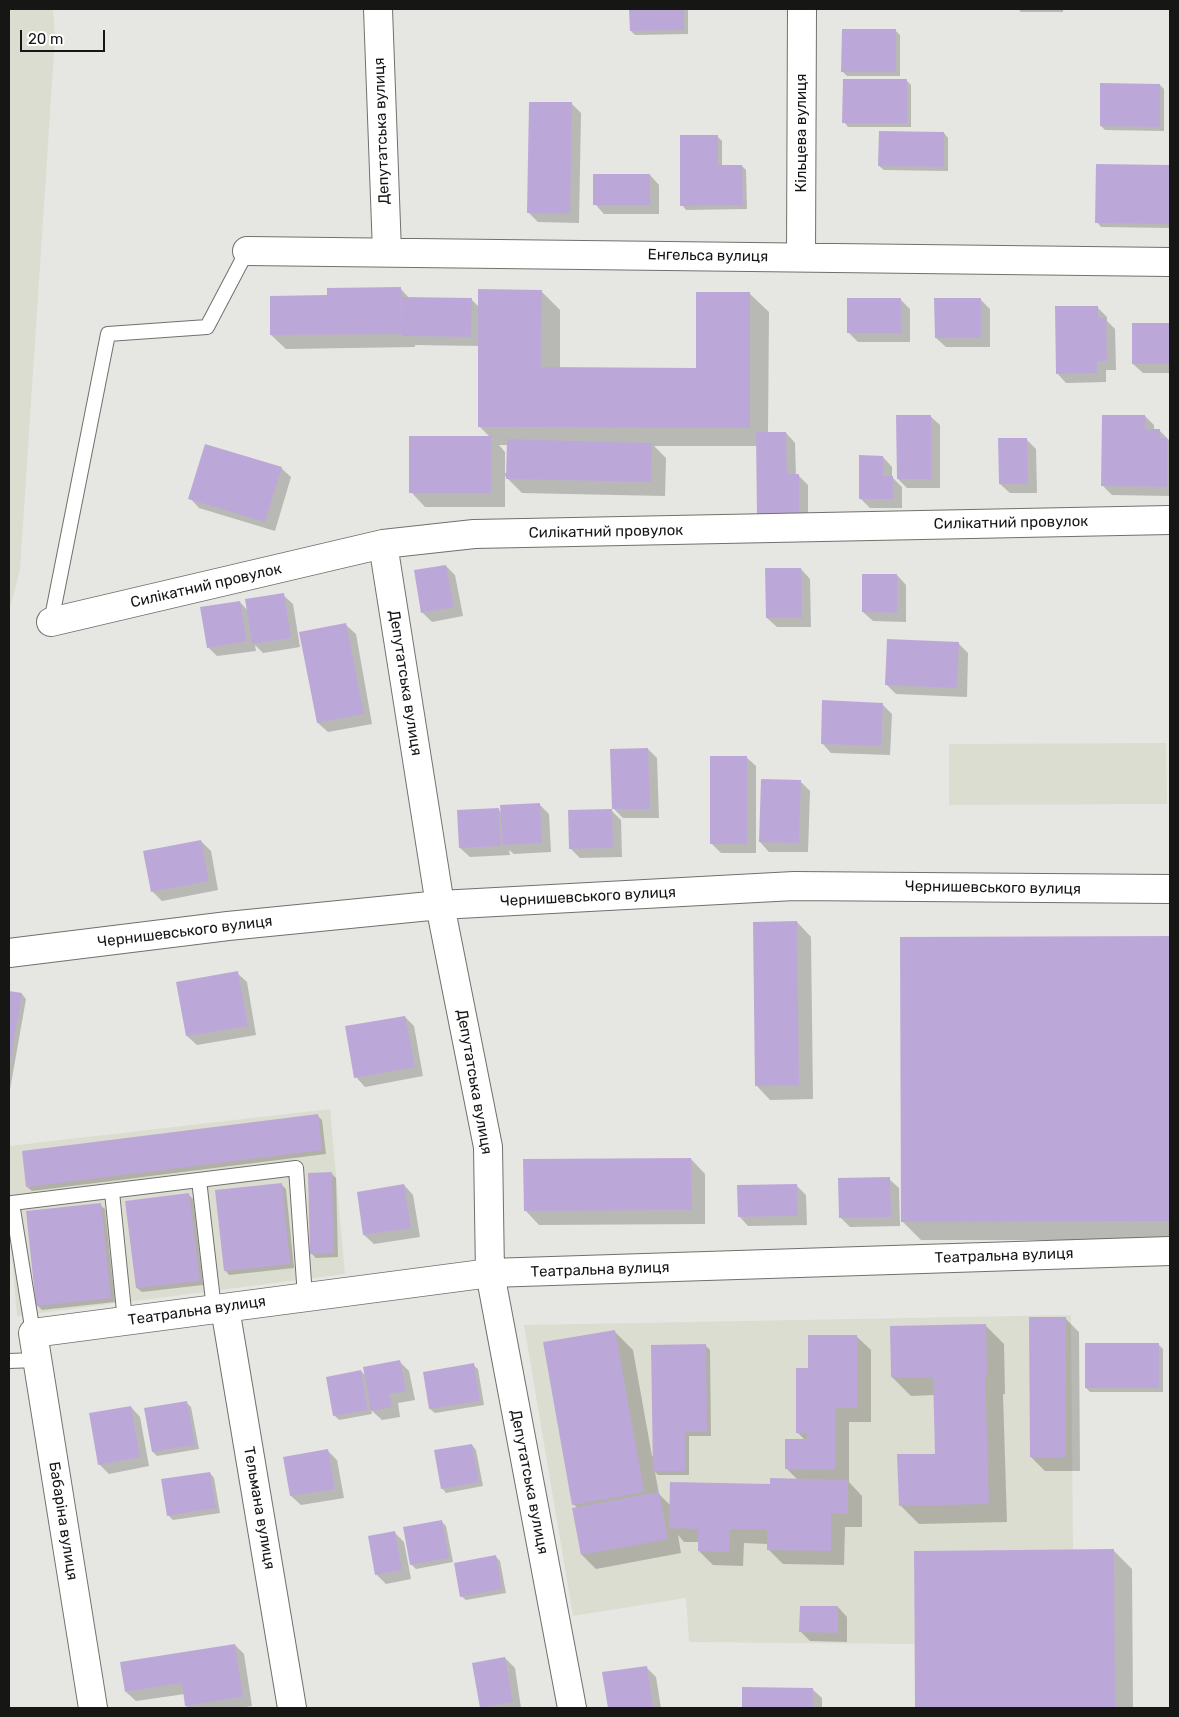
<!DOCTYPE html>
<html>
<head>
<meta charset="utf-8">
<style>
	body { margin:0 }
	#map { position:relative; width:1179px; height:1717px; overflow:hidden; background:#e6e7e2; font-family:Rubik,sans-serif }
	canvas { display:block }
	.frame { position:absolute; inset:0; border:10px solid #161614; pointer-events:none }
	.scale { position:absolute; left:20px; top:30px; width:85px; height:22px; box-sizing:border-box; border:2px solid #161614; border-top:0; padding-left:6px; font-size:15px; line-height:18px; white-space:nowrap; color:#161614; -webkit-text-stroke:4px #fff; paint-order:stroke }
</style>
</head>
<body>
<div id="map">
<canvas width="1179" height="1717"></canvas>
<div class="frame"></div>
<div class="scale">20 m</div>
</div>
<script>
const ctx = document.querySelector('canvas').getContext('2d');
ctx.lineJoin = 'round';
function fill(path, color) { ctx.fillStyle = color; ctx.fill(path, 'evenodd'); }
const toPath = rows => new Path2D(rows.map(r => 'M' + r).join(''));
function stroke(path, color, width, dash) { ctx.strokeStyle = color; ctx.lineWidth = width; ctx.lineCap = dash ? 'butt' : 'round'; ctx.setLineDash(dash || []); ctx.stroke(path); }
function label(font, color, halo, rows, align = 'center') {
  ctx.font = font + ' Rubik,sans-serif'; ctx.lineWidth = 4; ctx.setLineDash([]); ctx.textBaseline = 'middle'; ctx.strokeStyle = halo; ctx.fillStyle = color; for (const [text, x, y, turn = 0] of rows) {
    ctx.save(); ctx.translate(x, y); ctx.rotate((+turn || 0) * Math.PI / 180); ctx.textAlign = isNaN(turn) ? turn : align; if (halo) ctx.strokeText(text, 0, 0); ctx.fillText(text, 0, 0); ctx.restore();
  }
}
const built = toPath([
	[9,9,53,9,55,38,20,570,9,611],
	[1166,743,1167,804,949,805,949,744],
	[330,1109,345,1274,17,1316,9,1224,9,1146],
	[1071,1315,1073,1550,914,1551,914,1644,689,1642,686,1598,573,1616,524,1325]
]);
const shadow = toPath([
	[630,9,688,9,688,34,635,35,631,31],
	[1018,9,1063,9,1063,12,1021,12],
	[895,30,900,35,900,76,847,76,843,72],
	[907,81,911,85,911,127,848,127,844,122],
	[1160,85,1164,89,1164,131,1105,130,1101,126],
	[571,103,581,113,579,223,538,222,529,213],
	[944,133,948,138,948,171,884,170,879,166],
	[717,136,722,141,722,166,742,166,746,170,747,209,686,210,682,205],
	[1170,166,1170,228,1101,227,1097,222],
	[650,175,659,185,659,214,604,214,595,204],
	[400,288,410,299,471,299,480,308,541,291,560,310,560,369,697,369,750,294,769,312,768,433,786,433,795,443,796,476,799,476,808,485,808,527,768,528,757,446,654,446,666,458,665,496,522,493,505,476,505,507,425,507,411,492,490,437,479,426,480,346,415,345,415,347,286,349,271,335,329,296],
	[499,445,508,445,508,473,505,473,505,452],
	[980,299,990,309,990,347,946,347,936,338],
	[901,300,910,309,910,342,858,342,848,332],
	[1097,307,1107,317,1107,321,1115,329,1116,370,1106,370,1106,382,1066,383,1057,373],
	[1168,324,1170,326,1170,373,1143,373,1133,364],
	[930,416,940,425,940,488,907,488,898,479],
	[1145,416,1154,425,1154,430,1159,430,1169,440,1170,443,1170,496,1112,495,1103,486],
	[1027,440,1036,449,1037,493,1010,493,1000,484],
	[883,457,892,467,892,477,902,487,902,508,870,508,860,498],
	[281,468,291,477,275,531,199,508,190,498],
	[446,566,455,575,463,616,432,622,422,612],
	[801,569,810,579,811,627,777,627,767,618],
	[897,575,906,585,906,622,873,621,863,612],
	[283,595,293,604,300,647,263,653,255,645,256,651,217,656,208,647,240,602,248,611],
	[346,625,356,634,372,724,328,732,318,723],
	[959,644,968,653,967,697,896,694,886,684],
	[882,704,892,714,890,755,831,753,822,743],
	[648,749,657,758,659,818,623,818,614,809],
	[746,757,756,766,756,853,721,853,712,844],
	[801,782,810,791,808,852,769,852,760,842],
	[539,804,549,814,551,852,514,854,509,850,510,855,470,857,460,848,498,809,502,813],
	[612,811,621,820,622,857,580,858,570,848],
	[201,841,211,851,218,890,162,901,152,891],
	[797,922,811,937,813,1099,770,1100,756,1085],
	[1170,938,1170,1240,921,1240,902,1221,901,939],
	[237,973,247,982,256,1035,197,1045,187,1036,178,983],
	[9,992,22,994,26,999,9,1095],
	[405,1017,414,1026,423,1076,365,1087,356,1077],
	[317,1115,322,1120,326,1154,32,1191,27,1187],
	[691,1159,705,1174,705,1224,539,1225,525,1210],
	[331,1173,336,1178,338,1257,316,1258,311,1253],
	[889,1179,899,1188,900,1226,850,1227,840,1217],
	[281,1184,286,1189,294,1268,229,1275,225,1270],
	[404,1185,413,1195,420,1237,374,1244,364,1235],
	[797,1186,806,1195,807,1225,748,1226,739,1216],
	[189,1195,193,1199,203,1285,142,1292,137,1288],
	[100,1205,105,1209,115,1302,42,1310,37,1305],
	[1065,1318,1079,1332,1080,1471,1045,1471,1031,1457],
	[985,1325,1004,1344,1005,1394,1003,1394,1007,1522,919,1524,900,1505,936,1455,935,1395,911,1396,892,1377],
	[614,1331,633,1350,652,1456,654,1456,706,1346,710,1350,711,1436,689,1436,689,1475,658,1475,655,1472,659,1494,670,1505,798,1480,787,1469,805,1440,797,1432,809,1370,856,1336,871,1350,871,1422,849,1422,849,1482,862,1496,862,1527,845,1527,844,1565,783,1564,768,1549,768,1544,744,1543,743,1566,713,1565,699,1551,699,1542,684,1542,678,1535,681,1553,596,1569,582,1555,578,1508,573,1504],
	[1159,1345,1163,1349,1163,1392,1090,1392,1086,1388],
	[400,1362,409,1371,415,1400,398,1403,400,1417,382,1420,371,1410,372,1414,339,1420,335,1416,328,1378,361,1371,366,1376],
	[473,1365,478,1369,484,1405,435,1413,430,1409],
	[186,1402,191,1407,199,1449,157,1456,153,1452],
	[131,1407,140,1417,149,1466,109,1474,99,1464],
	[472,1445,476,1450,483,1486,446,1493,442,1488],
	[327,1450,337,1460,344,1498,301,1505,291,1496,284,1458],
	[210,1473,214,1478,220,1513,173,1520,168,1515],
	[441,1521,446,1526,453,1562,416,1569,411,1564],
	[394,1532,404,1542,411,1579,386,1584,376,1574],
	[1113,1550,1132,1569,1133,1708,916,1708,915,1552],
	[495,1556,500,1561,506,1593,466,1600,461,1596],
	[838,1607,847,1617,847,1642,810,1641,801,1632],
	[235,1645,244,1654,252,1706,240,1708,189,1708,186,1706,185,1694,136,1701,126,1692],
	[505,1658,515,1668,521,1708,483,1708,481,1707],
	[646,1667,656,1677,661,1708,609,1708,604,1674],
	[743,1688,812,1689,822,1698,822,1708,743,1708]
]);
const building = toPath([
	[629,9,684,9,684,30,630,31],
	[842,29,896,29,896,72,841,72],
	[843,79,907,79,907,123,842,123],
	[1100,83,1160,84,1160,127,1100,126],
	[529,102,572,102,570,214,527,213],
	[879,131,944,132,944,167,878,166],
	[680,135,718,135,718,165,742,165,743,205,680,206],
	[1096,164,1170,165,1170,224,1095,223],
	[593,174,650,174,650,205,593,205],
	[401,287,401,331,402,297,472,298,471,337,402,336,402,334,270,335,270,296,327,295,327,288],
	[478,289,542,290,541,367,696,368,696,292,750,292,750,428,478,427],
	[847,298,901,298,901,333,847,333],
	[934,298,981,298,981,338,935,338],
	[1055,306,1098,306,1098,318,1106,318,1107,361,1097,361,1097,373,1056,374],
	[1132,323,1169,323,1169,364,1132,364],
	[896,415,931,415,931,479,897,479],
	[1102,415,1145,415,1145,429,1160,429,1160,438,1167,438,1167,487,1101,486],
	[756,432,786,432,787,474,799,474,799,518,757,518],
	[409,436,491,436,491,493,409,493],
	[998,438,1027,438,1028,484,999,484],
	[507,439,652,443,651,482,506,479],
	[205,444,282,467,265,522,188,499],
	[859,455,883,456,883,476,893,476,893,499,859,499],
	[446,565,454,607,421,613,414,570],
	[765,568,801,568,802,618,766,618],
	[862,574,897,574,897,613,862,612],
	[284,593,291,638,252,644,245,599],
	[240,601,247,641,207,648,200,607],
	[346,623,364,714,317,723,299,632],
	[887,639,959,642,957,688,885,685],
	[822,700,883,703,881,746,821,744],
	[648,748,650,809,612,809,610,749],
	[710,756,747,756,747,844,710,844],
	[761,779,801,780,799,843,759,842],
	[540,803,542,843,503,845,500,805],
	[499,808,501,846,459,848,457,810],
	[612,809,613,848,569,849,568,810],
	[201,840,209,881,151,892,143,851],
	[797,921,799,1085,755,1086,753,922],
	[1170,936,1170,1221,901,1222,900,937],
	[238,971,248,1026,186,1036,176,982],
	[9,991,22,993,10,1063,9,1063],
	[405,1016,415,1067,354,1078,345,1026],
	[318,1114,322,1150,26,1187,22,1151],
	[691,1158,692,1210,524,1211,523,1159],
	[332,1172,334,1253,310,1254,308,1173],
	[890,1177,891,1217,839,1218,838,1178],
	[282,1183,290,1264,224,1271,215,1190],
	[404,1184,411,1228,363,1235,357,1192],
	[797,1184,798,1216,738,1217,737,1185],
	[189,1193,200,1281,136,1288,125,1201],
	[101,1203,111,1298,36,1306,26,1211],
	[1029,1317,1066,1317,1066,1457,1030,1457],
	[986,1324,987,1376,985,1376,989,1504,899,1506,897,1454,935,1454,933,1377,891,1377,890,1326],
	[615,1330,644,1492,572,1505,543,1342],
	[808,1335,857,1335,857,1408,835,1408,835,1470,785,1469,785,1439,807,1439,807,1433,796,1433,796,1368,808,1368],
	[1085,1343,1159,1343,1159,1388,1085,1388],
	[706,1344,707,1432,685,1432,685,1471,653,1471,651,1345],
	[400,1360,406,1391,389,1394,392,1407,371,1411,363,1367],
	[474,1363,480,1401,429,1409,423,1372],
	[361,1370,368,1410,333,1416,326,1377],
	[187,1401,195,1445,152,1452,144,1408],
	[131,1406,140,1457,98,1465,89,1413],
	[472,1444,479,1482,441,1489,434,1450],
	[328,1449,335,1489,290,1496,283,1457],
	[210,1472,216,1508,167,1516,161,1479],
	[770,1478,848,1480,848,1514,831,1513,831,1551,767,1550,767,1530,730,1529,729,1552,698,1551,698,1529,669,1528,670,1482,770,1484],
	[659,1492,668,1539,581,1555,572,1508],
	[442,1520,449,1558,410,1565,403,1527],
	[395,1531,402,1570,375,1575,368,1536],
	[1114,1549,1115,1708,915,1708,914,1551],
	[496,1555,502,1589,460,1597,454,1563],
	[800,1606,838,1606,838,1633,799,1632],
	[235,1644,243,1697,185,1706,182,1683,125,1692,120,1662],
	[505,1657,513,1702,480,1708,472,1663],
	[647,1666,653,1708,608,1708,602,1672],
	[742,1687,813,1688,813,1708,742,1708]
]);
const lane = toPath([
	[51,622,108,334,207,327,247,251],
	[199,1180,214,1309],
	[112,1192,125,1321],
	[33,1333,12,1203,296,1168,305,1297],
	[9,1361,37,1360]
]);
const street = toPath([
	[378,9,387,252],
	[247,251,1170,262],
	[801,257,802,9],
	[383,544,440,905,488,1147,490,1273,572,1708],
	[51,622,383,544,474,534,1170,520],
	[9,953,228,926,440,905,794,886,1170,889],
	[225,1308,292,1708],
	[93,1708,33,1333,490,1273,1170,1251]
]);
const streetNames = [
	["Депутатська вулиця",382,131,-92],
	["Кільцева вулиця",802,133,-90],
	["Енгельса вулиця",708,256,1],
	["Силікатний провулок",1011,523,-1],
	["Силікатний провулок",606,532,-1],
	["Силікатний провулок",206,586,-13],
	["Депутатська вулиця",405,683,81],
	["Чернишевського вулиця",993,888,1],
	["Чернишевського вулиця",588,897,-3],
	["Чернишевського вулиця",185,932,-7],
	["Депутатська вулиця",474,1082,80],
	["Театральна вулиця",1004,1256,-2],
	["Театральна вулиця",600,1270,-2],
	["Театральна вулиця",197,1311,-8],
	["Депутатська вулиця",529,1482,79],
	["Тельмана вулиця",259,1508,80],
	["Бабаріна вулиця",63,1521,81]
];
fill(built, '#dcddd1');
fill(shadow, '#0003');
fill(building, '#bca8d8');
stroke(lane, '#70716c', 16);
stroke(street, '#70716c', 30);
stroke(lane, '#fff', 14);
stroke(street, '#fff', 28);
label('15px', '#161614', '#fff', streetNames);
</script>
</body>
</html>
